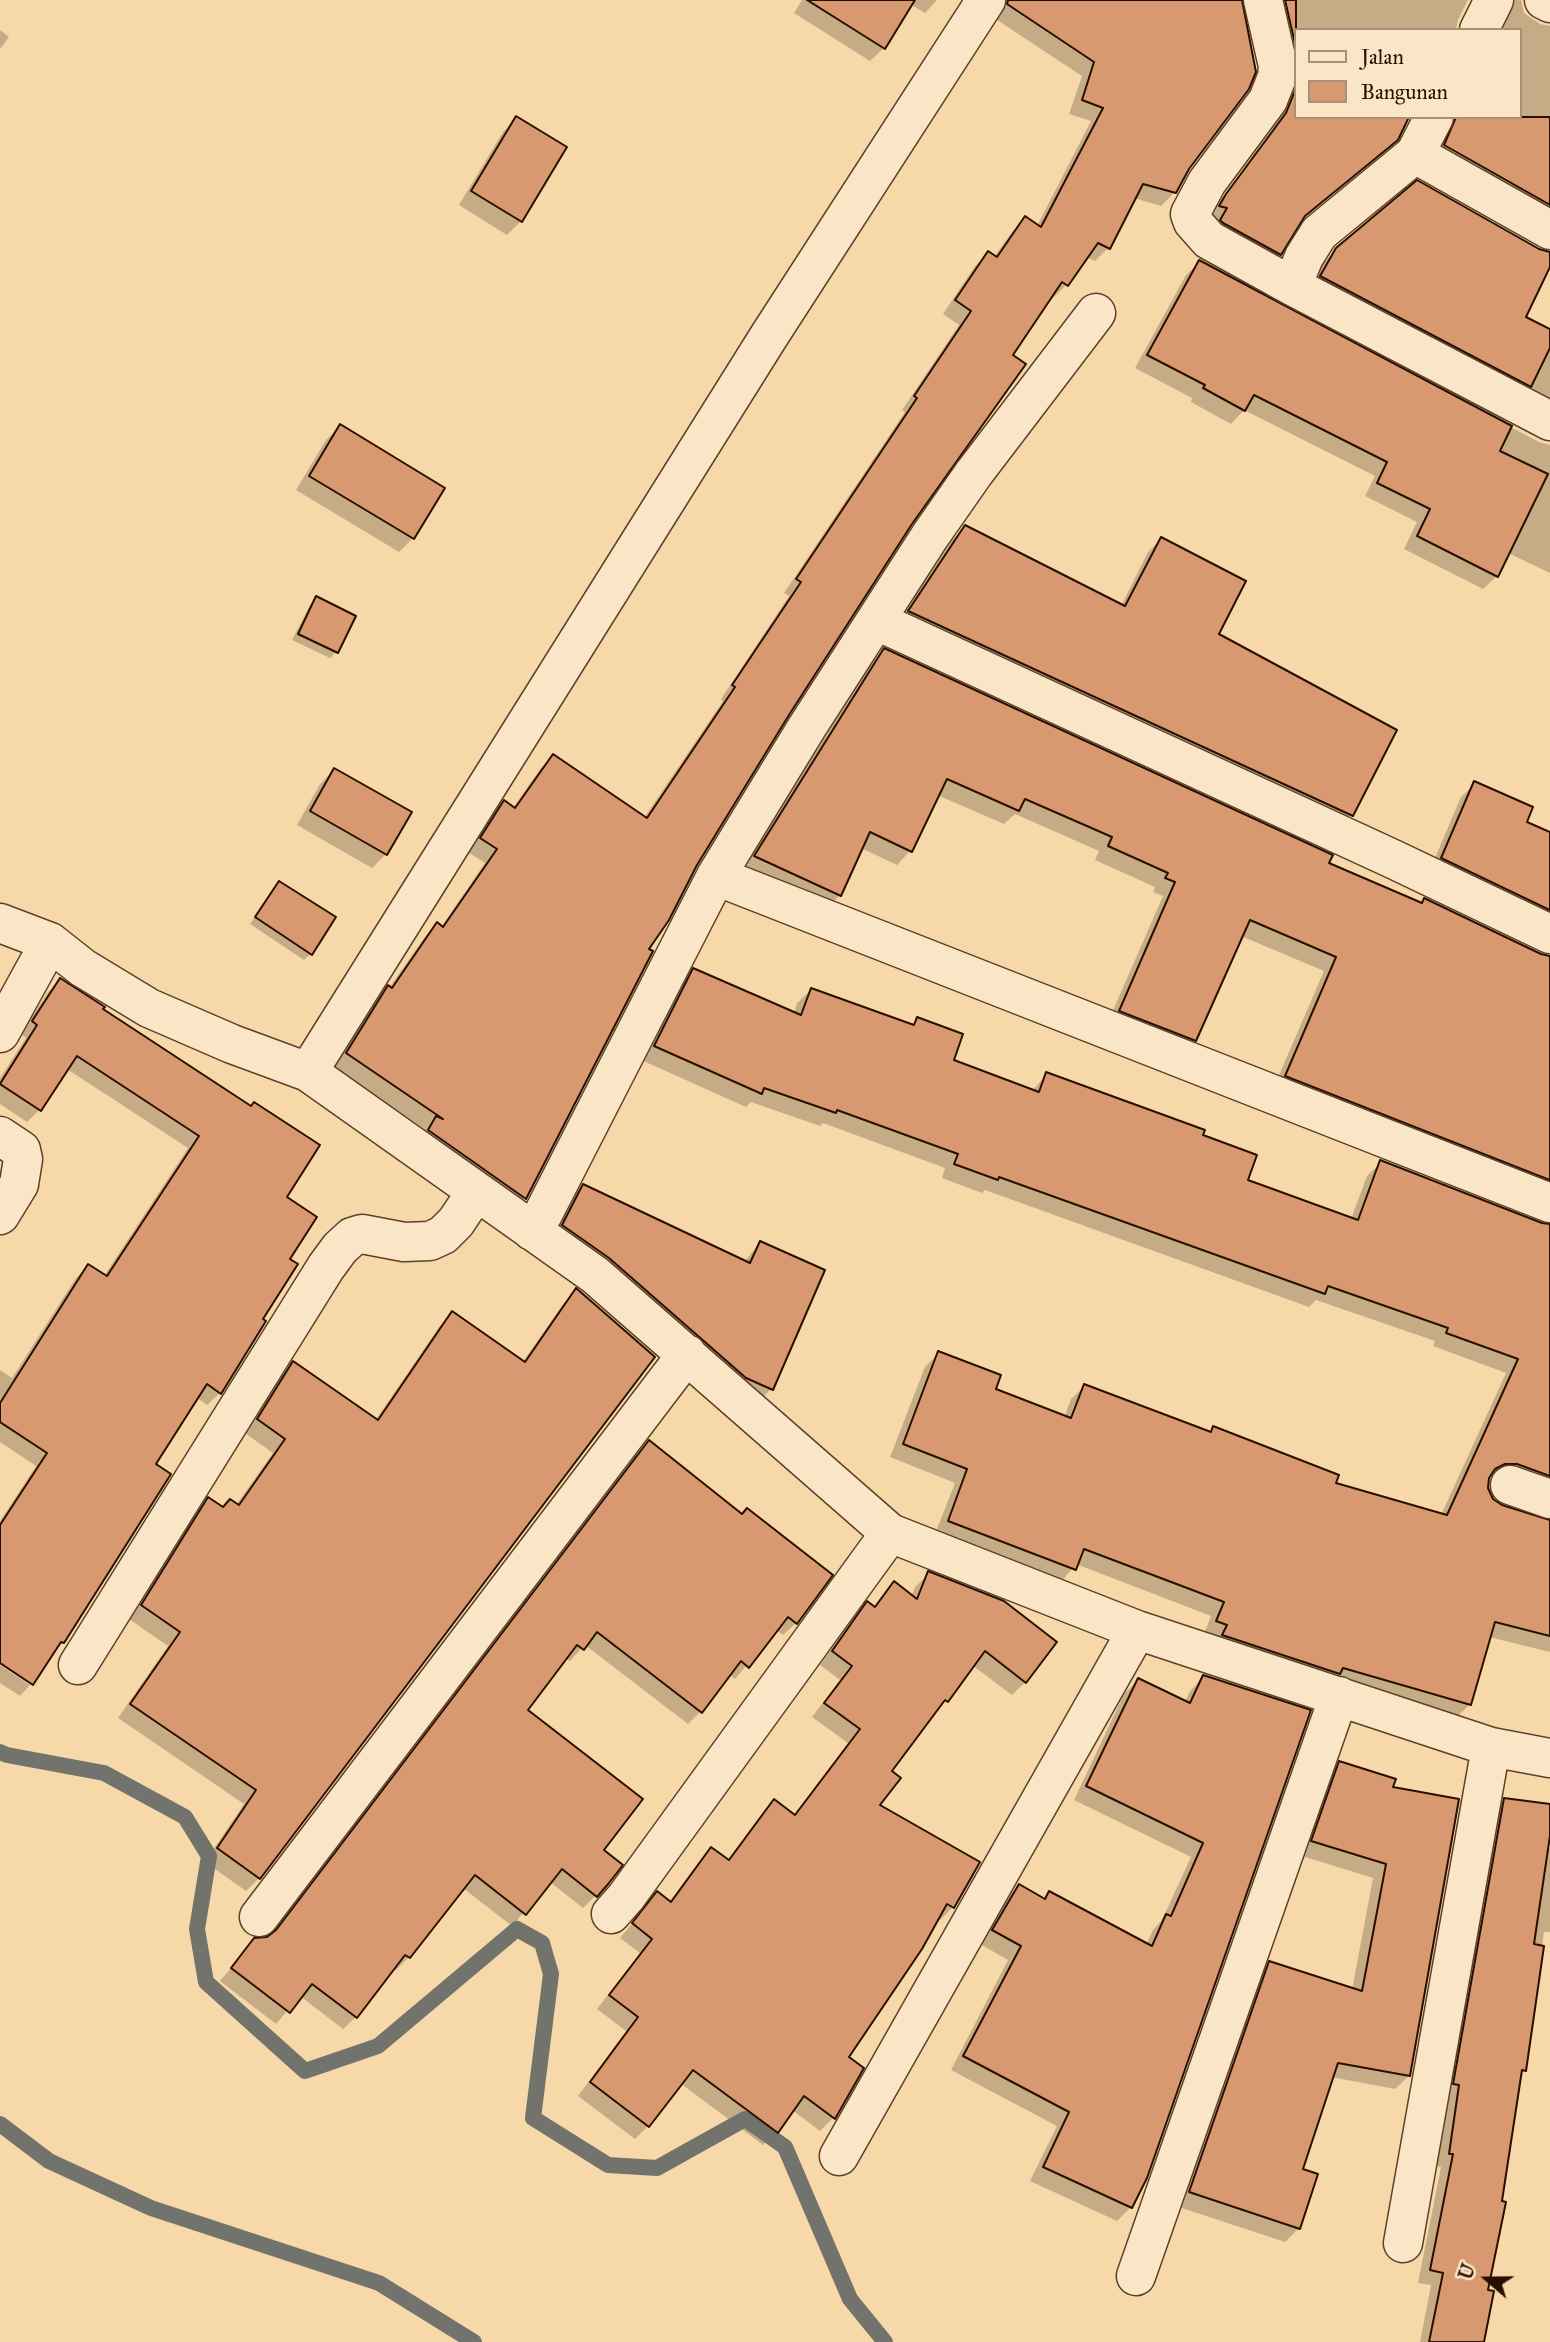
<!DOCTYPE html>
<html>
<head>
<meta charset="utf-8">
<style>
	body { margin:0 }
	#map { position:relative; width:1550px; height:2342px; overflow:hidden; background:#f7d8a9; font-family:"IM FELL Great Primer",serif }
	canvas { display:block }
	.legend { position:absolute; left:1294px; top:28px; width:228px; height:91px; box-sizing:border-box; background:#fae6c7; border:2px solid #a69077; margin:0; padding:9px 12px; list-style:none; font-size:21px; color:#280f00 }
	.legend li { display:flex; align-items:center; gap:14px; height:35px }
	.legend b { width:35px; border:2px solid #a69077 }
	.north { position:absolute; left:1452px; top:2244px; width:70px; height:70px; -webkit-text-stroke:5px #fae6c7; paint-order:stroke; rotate:290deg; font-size:19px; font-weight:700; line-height:28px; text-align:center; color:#280f00 }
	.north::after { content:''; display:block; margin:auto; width:24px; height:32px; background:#280f00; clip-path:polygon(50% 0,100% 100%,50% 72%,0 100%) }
</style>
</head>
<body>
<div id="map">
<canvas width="1550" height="2342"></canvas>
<ul class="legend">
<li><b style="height:9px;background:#fae6c7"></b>Jalan</li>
<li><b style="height:19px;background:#d89970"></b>Bangunan</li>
</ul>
<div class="north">U</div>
</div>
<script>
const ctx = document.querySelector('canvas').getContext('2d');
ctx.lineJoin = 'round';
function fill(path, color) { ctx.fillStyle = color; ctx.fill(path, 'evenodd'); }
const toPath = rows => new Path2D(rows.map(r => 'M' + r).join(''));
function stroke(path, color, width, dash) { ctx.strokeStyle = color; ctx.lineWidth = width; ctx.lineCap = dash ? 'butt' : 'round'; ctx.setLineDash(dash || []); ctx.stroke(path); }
const shadow = toPath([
	[802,0,937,0,925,13,910,4,884,48,870,61,794,13],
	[989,0,1240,0,1188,168,1175,192,1161,206,1134,198,1108,248,1095,261,1086,257,1066,285,1053,298,1050,296,1010,356,910,523,787,714,696,864,647,950,651,951,524,1198,511,1211,423,1131,425,1129,334,1067,375,1001,389,988,424,938,437,924,441,927,485,863,468,852,491,816,504,802,513,808,540,769,553,756,644,818,723,701,721,699,789,596,784,593,905,412,902,410,959,325,943,314,975,266,988,253,994,257,1012,232,1025,219,1037,226,1091,121,1069,114,1082,76,994,18],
	[1267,0,1468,0,1458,20,1456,30,1296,30,1296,117,1396,139,1300,220,1280,254,1266,267,1207,219,1273,128,1286,94],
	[1498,0,1521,0,1524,13,1540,24,1550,26,1550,226,1432,159,1438,117,1520,117,1520,30,1498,30],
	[0,30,9,37,0,49],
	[517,118,521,221,507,235,459,205,503,132],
	[1337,249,1539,251,1550,253,1550,263,1523,318,1550,331,1550,418,1308,290,1323,263],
	[1200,262,1539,442,1550,445,1550,573,1508,553,1497,576,1483,589,1404,549,1417,522,1365,496,1375,476,1244,410,1231,424,1191,402,1192,398,1135,368,1186,275],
	[340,426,443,488,413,538,399,552,296,490,326,440],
	[965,527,1121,606,1148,552,1161,539,1217,634,1395,730,1351,815,1338,828,896,624,952,540],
	[316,598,336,652,330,658,292,640,310,605],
	[884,650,1327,863,1420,904,1424,900,1541,956,1550,957,1550,1200,1273,1089,1324,971,1241,936,1195,1040,1181,1054,1107,1024,1163,896,1153,892,1155,887,1095,860,1099,851,1015,814,1004,824,937,795,910,851,897,865,861,848,840,895,826,909,742,870,870,664],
	[334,770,386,854,372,868,297,825,320,784],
	[1475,784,1524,823,1550,834,1550,931,1429,872,1461,797],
	[279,883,311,954,304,960,250,924],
	[694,970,794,1014,797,1003,811,990,911,1026,918,1019,951,1061,1032,1091,1047,1074,1201,1136,1246,1181,1351,1219,1367,1176,1381,1162,1542,1225,1550,1226,1550,1496,1503,1477,1487,1478,1487,1489,1492,1500,1502,1507,1550,1522,1550,1652,1489,1637,1470,1704,1456,1718,1204,1634,1211,1616,1076,1564,1061,1582,935,1534,955,1483,890,1457,925,1367,939,1353,994,1390,1064,1418,1071,1399,1085,1386,1209,1433,1214,1428,1334,1484,1441,1515,1506,1373,1433,1346,1435,1341,1316,1300,1309,1307,985,1190,982,1193,942,1178,945,1168,823,1123,820,1126,751,1102,746,1107,641,1060,680,984],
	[61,980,101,1010,284,1198,288,1259,261,1320,263,1321,220,1393,207,1405,196,1397,154,1464,63,1642,51,1654,0,1661,0,1521,36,1466,0,1442,0,1370,12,1378,76,1278,88,1266,104,1276,188,1148,67,1069,39,1110,27,1122,0,1104,0,1078,26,1038,21,1034,48,992],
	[583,1186,744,1262,760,1243,771,1389,758,1402,549,1239,569,1200],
	[576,1291,259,1878,246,1891,205,1862,244,1804,118,1718,168,1646,129,1619,195,1513,208,1500,222,1509,236,1505,273,1453,245,1433,280,1377,293,1363,375,1421,439,1327,452,1314,522,1363,563,1304],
	[649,1443,796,1623,783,1635,776,1630,735,1679,729,1674,700,1712,688,1724,585,1645,570,1661,565,1658,526,1710,601,1850,596,1895,583,1908,550,1882,512,1926,463,1888,409,1957,396,1970,394,1968,356,2017,343,2029,300,1996,276,2024,220,1981,255,1940,270,1937,636,1455],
	[929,1574,1025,1682,1012,1695,972,1665,889,1771,878,1806,953,1907,940,1920,937,1919,847,2058,861,2069,833,2118,820,2131,792,2110,763,2145,680,2083,648,2126,635,2139,578,2096,626,2031,597,2009,640,1953,620,1938,657,1894,669,1902,698,1863,712,1849,727,1861,761,1815,774,1802,793,1816,848,1743,812,1717,840,1680,820,1665,854,1617,868,1604,873,1608,894,1584,911,1597,915,1587],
	[0,1665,30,1685,20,1696,0,1683],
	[1204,1677,1309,1712,1131,2207,1117,2221,1030,2181,1057,2126,951,2070,1008,1960,980,1944,1005,1899,1019,1886,1043,1899,1049,1893,1146,1945,1153,1930,1162,1920,1191,1857,1074,1800,1124,1694,1138,1680,1185,1702,1190,1691],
	[1340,1763,1391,1789,1409,2076,1395,2089,1331,2077,1300,2170,1299,2228,1285,2242,1176,2206,1256,1977,1270,1963,1352,1990,1373,1878,1299,1855,1326,1777],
	[1505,1800,1550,1806,1546,1848,1550,1848,1550,1932,1544,1932,1524,2070,1519,2075,1486,2291,1483,2342,1420,2342,1431,2285,1418,2283,1441,2167,1437,2166,1447,2098,1492,1813]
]);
const stream = toPath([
	[0,1752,7,1755,104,1773,185,1817,209,1856,197,1929,206,1982,305,2071,378,2046,517,1929,542,1943,551,1974,533,2118,608,2165,657,2168,745,2119,785,2147,850,2299,885,2342],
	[0,2124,49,2161,151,2208,379,2283,474,2342]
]);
const building = toPath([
	[807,0,915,0,885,49,807,0],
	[1008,0,1242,0,1256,72,1249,89,1189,169,1176,193,1143,184,1110,249,1098,243,1068,286,1062,282,1013,355,1026,364,912,524,789,715,697,865,669,920,649,949,653,951,526,1199,428,1130,436,1116,443,1119,346,1053,388,985,392,988,437,922,443,927,497,849,480,838,504,800,515,808,553,754,647,818,735,687,732,685,801,582,796,579,917,398,914,396,971,311,955,300,988,251,997,257,1025,216,1041,227,1103,108,1082,100,1094,62,1007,4,1008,0],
	[1285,0,1296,0,1296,48,1285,0],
	[1296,88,1296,117,1409,117,1398,140,1305,216,1281,255,1223,223,1220,220,1227,208,1219,206,1226,194,1286,113,1296,88],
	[516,116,567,147,522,222,471,191,516,116],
	[1456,117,1550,117,1550,205,1444,145,1456,117],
	[1417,180,1539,249,1550,252,1550,267,1526,317,1550,329,1550,348,1531,387,1320,276,1336,248,1417,180],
	[1199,260,1512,426,1500,451,1548,474,1498,577,1417,536,1430,509,1377,483,1387,462,1254,395,1245,411,1203,388,1205,385,1147,355,1199,260],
	[340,424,445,488,414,539,309,476,340,424],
	[965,525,1125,606,1161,537,1246,581,1219,634,1397,730,1353,816,908,611,965,525],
	[316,596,356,616,338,653,298,634,316,596],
	[884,648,1333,855,1329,863,1422,903,1424,898,1541,954,1550,956,1550,1180,1285,1076,1336,957,1250,920,1196,1041,1119,1011,1175,882,1165,878,1168,873,1108,846,1112,837,1025,799,1019,811,947,779,912,852,870,832,841,896,754,856,884,648],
	[334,768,412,812,387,855,310,811,334,768],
	[1474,781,1533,807,1527,822,1550,832,1550,910,1441,858,1474,781],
	[279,881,336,917,312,955,255,917,279,881],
	[693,968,801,1015,811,988,914,1025,917,1017,963,1034,954,1060,1039,1092,1046,1072,1205,1130,1203,1135,1257,1155,1248,1180,1358,1220,1380,1160,1542,1223,1550,1224,1550,1476,1517,1464,1505,1464,1495,1469,1489,1478,1488,1488,1493,1499,1502,1505,1550,1520,1550,1636,1495,1622,1471,1705,1343,1668,1340,1674,1222,1635,1227,1625,1216,1621,1224,1602,1084,1549,1076,1570,948,1521,967,1469,903,1444,938,1351,1001,1375,996,1389,1071,1418,1084,1384,1211,1432,1213,1426,1339,1475,1336,1483,1447,1515,1518,1359,1446,1333,1448,1328,1328,1286,1325,1294,999,1177,998,1180,954,1164,958,1154,837,1110,836,1113,764,1088,762,1094,654,1046,693,968],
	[60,978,105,1007,103,1009,251,1106,254,1102,320,1145,287,1197,317,1217,290,1259,298,1264,263,1319,266,1321,221,1394,207,1384,156,1464,171,1474,64,1643,61,1642,33,1685,0,1663,0,1525,47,1453,0,1422,0,1403,88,1264,107,1276,199,1136,77,1056,41,1111,0,1084,37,1025,32,1021,60,978],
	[583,1184,750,1263,760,1241,825,1270,773,1390,746,1378,609,1258,562,1225,583,1184],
	[576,1288,655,1357,260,1879,217,1848,256,1790,130,1704,180,1632,141,1605,208,1497,223,1507,230,1499,239,1505,285,1439,257,1419,293,1361,378,1420,452,1311,525,1362,576,1288],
	[649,1440,742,1514,747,1508,833,1575,797,1624,788,1617,749,1668,741,1661,702,1713,597,1632,584,1650,577,1645,528,1710,643,1799,604,1850,623,1865,609,1883,597,1897,562,1869,526,1915,475,1875,410,1958,405,1955,357,2018,312,1984,290,2013,231,1968,254,1938,267,1937,276,1930,649,1440],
	[928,1571,1004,1601,1057,1642,1026,1683,985,1651,948,1702,945,1700,892,1771,901,1778,880,1805,980,1862,954,1908,947,1904,922,1949,849,2057,864,2068,835,2119,804,2096,778,2133,693,2070,649,2127,590,2082,638,2017,609,1995,652,1939,632,1923,657,1891,671,1902,711,1847,729,1860,774,1799,795,1815,860,1729,824,1703,852,1666,832,1651,867,1601,875,1607,894,1581,917,1599,928,1571],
	[1203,1675,1311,1710,1147,2178,1132,2208,1043,2167,1069,2112,963,2056,1021,1946,992,1930,1019,1884,1045,1899,1049,1891,1152,1946,1166,1914,1171,1916,1203,1843,1086,1786,1138,1678,1190,1703,1203,1675],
	[1339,1761,1396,1779,1393,1787,1459,1799,1410,2076,1338,2063,1303,2169,1318,2174,1300,2229,1189,2192,1269,1961,1362,1991,1386,1864,1311,1841,1339,1761],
	[1504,1798,1550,1804,1550,1836,1534,1944,1544,1946,1526,2071,1522,2070,1502,2201,1506,2202,1488,2290,1494,2291,1484,2342,1429,2342,1443,2273,1430,2270,1453,2154,1449,2154,1459,2085,1453,2084,1504,1798]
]);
const minor = toPath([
	[1263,0,1278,66,1277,77,1268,100,1207,182,1190,214,1193,222,1209,240,1292,286],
	[1544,0,1550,3],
	[1479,30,1494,0],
	[1434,117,1415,154,1319,233,1304,257,1292,286,1550,421],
	[1415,154,1550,230],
	[877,621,1395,860,1550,934],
	[716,876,1550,1203],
	[0,923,50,942],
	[0,1033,50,942,83,968,149,1008,232,1044,308,1072,595,1275,890,1533,1137,1630,1491,1747,1550,1758],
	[308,1072,769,336,986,0],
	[0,1136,21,1150,23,1159,19,1184,0,1215],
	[532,1231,543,1214,716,876,807,727,930,536,974,473,1096,313],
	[1510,1485,1550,1499],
	[78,1665,326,1267,340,1248,352,1237,362,1234,404,1242,430,1241,443,1235,456,1222,476,1192],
	[611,1914,626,1897,890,1533],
	[259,1917,687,1354],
	[839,2156,1137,1630],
	[1403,2243,1491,1747],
	[1136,2276,1339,1696]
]);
fill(shadow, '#0003');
stroke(stream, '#72736c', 16);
fill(building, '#d89970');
stroke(building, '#280f00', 2);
stroke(minor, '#5c412a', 41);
stroke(minor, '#fae6c7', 38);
</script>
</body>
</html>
